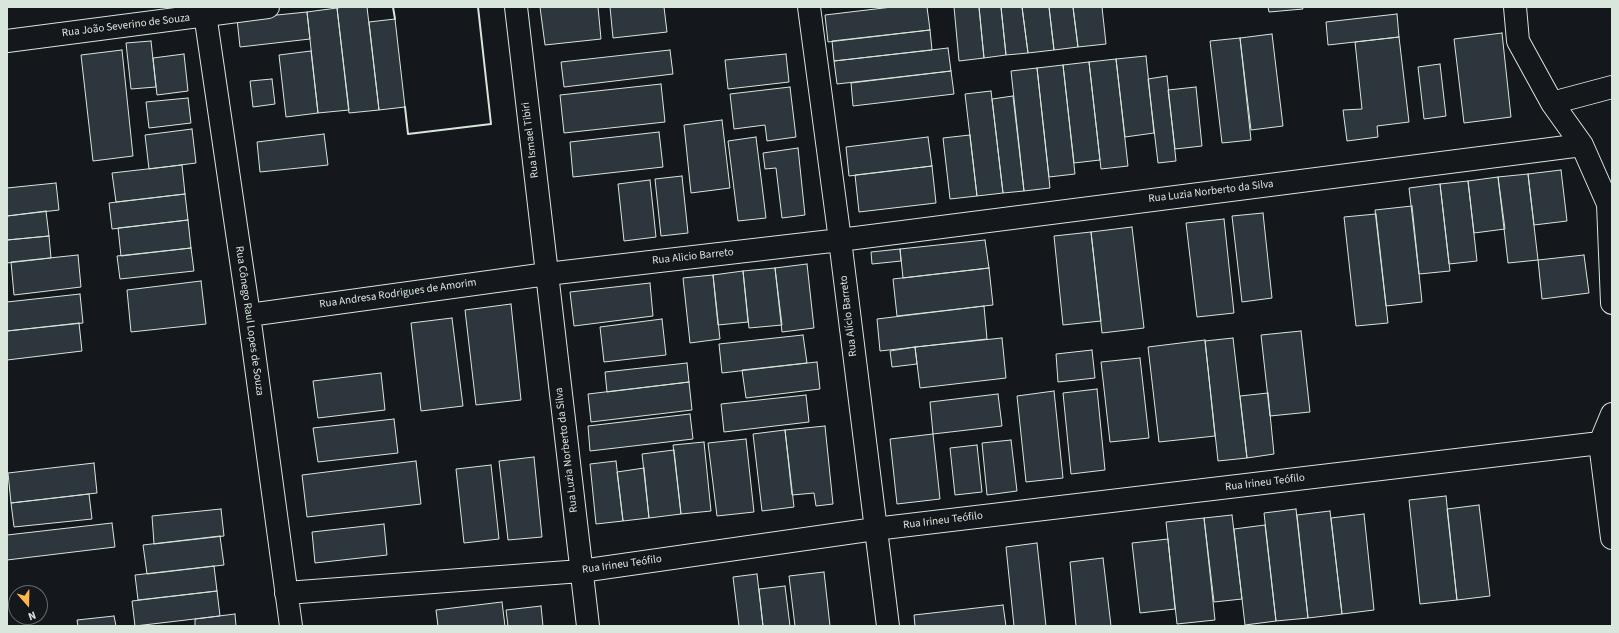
<!DOCTYPE html>
<html>
<head>
<meta charset="utf-8">
<style>
	body { margin:0 }
	#map { position:relative; width:1619px; height:633px; overflow:hidden; background:#14181c; font-family:"Source Sans 3",sans-serif }
	canvas { display:block }
	.frame { position:absolute; inset:0; border:8px solid #d8e6dc; pointer-events:none }
	.north { position:absolute; left:8px; top:585px; width:40px; height:40px; box-sizing:border-box; background:#14181c; border:1px solid #626a69; border-radius:50%; rotate:160deg; font-size:11px; font-weight:700; line-height:16px; text-align:center; color:#d8e6dc }
	.north::after { content:''; display:block; margin:auto; width:14px; height:18px; background:#ffb74d; clip-path:polygon(50% 0,100% 100%,50% 72%,0 100%) }
</style>
</head>
<body>
<div id="map">
<canvas width="1619" height="633"></canvas>
<div class="frame"></div>
<div class="north">N</div>
</div>
<script>
const ctx = document.querySelector('canvas').getContext('2d');
ctx.lineJoin = 'round';
function fill(path, color) { ctx.fillStyle = color; ctx.fill(path, 'evenodd'); }
const toPath = rows => new Path2D(rows.map(r => 'M' + r).join(''));
function stroke(path, color, width, dash) { ctx.strokeStyle = color; ctx.lineWidth = width; ctx.lineCap = dash ? 'butt' : 'round'; ctx.setLineDash(dash || []); ctx.stroke(path); }
function label(font, color, halo, rows, align = 'center') {
  ctx.font = font + ' "Source Sans 3",sans-serif'; ctx.lineWidth = 3; ctx.setLineDash([]); ctx.textBaseline = 'middle'; ctx.strokeStyle = halo; ctx.fillStyle = color; for (const [text, x, y, turn = 0] of rows) {
    ctx.save(); ctx.translate(x, y); ctx.rotate((+turn || 0) * Math.PI / 180); ctx.textAlign = isNaN(turn) ? turn : align; if (halo) ctx.strokeText(text, 0, 0); ctx.fillText(text, 0, 0); ctx.restore();
  }
}
const building = toPath([
	[344,7,367,7,379,110,349,113,337,8,344,7],
	[540,7,598,7,601,39,545,45,540,7],
	[610,7,664,7,667,32,613,38,610,7],
	[892,7,927,7,930,30,828,42,825,15,892,7],
	[954,7,979,7,984,58,959,61,954,7],
	[979,7,1001,7,1006,55,984,58,979,7],
	[1001,7,1022,7,1028,53,1006,55,1001,7],
	[1022,7,1049,7,1054,50,1028,53,1022,7],
	[1049,7,1073,7,1078,47,1054,50,1049,7],
	[1073,7,1102,7,1106,44,1078,47,1073,7],
	[1268,7,1302,7,1303,9,1269,12,1268,7],
	[337,8,349,110,318,113,307,12,337,8],
	[307,12,310,39,240,47,237,19,307,12],
	[1397,14,1399,37,1328,45,1326,22,1397,14],
	[395,19,405,107,379,110,369,22,395,19],
	[930,30,932,50,834,61,832,41,930,30],
	[1502,33,1511,117,1464,123,1454,39,1502,33],
	[1272,34,1283,126,1251,130,1240,38,1272,34],
	[1399,37,1409,122,1377,126,1378,137,1347,141,1343,110,1362,109,1355,42,1399,37],
	[1240,38,1251,140,1222,143,1210,41,1240,38],
	[151,41,156,87,131,89,126,43,151,41],
	[948,48,951,71,837,84,834,61,948,48],
	[122,50,133,156,93,161,81,55,122,50],
	[670,50,673,74,564,87,561,62,670,50],
	[311,51,318,113,286,117,279,55,311,51],
	[184,54,188,91,157,95,153,58,184,54],
	[786,54,789,82,728,89,725,60,786,54],
	[1146,56,1154,133,1125,137,1116,59,1146,56],
	[1116,59,1128,166,1101,169,1089,62,1116,59],
	[1089,62,1100,160,1074,163,1063,65,1089,62],
	[1440,64,1446,116,1424,119,1418,67,1440,64],
	[1063,65,1075,174,1049,177,1037,68,1063,65],
	[1037,68,1050,188,1024,191,1011,71,1037,68],
	[951,71,954,94,853,106,851,83,951,71],
	[1167,76,1176,161,1158,163,1148,79,1167,76],
	[272,79,275,104,253,107,250,81,272,79],
	[661,84,665,122,564,133,560,95,661,84],
	[790,87,796,137,767,141,765,125,734,129,730,94,790,87],
	[1196,87,1202,146,1175,149,1168,90,1196,87],
	[991,91,1003,193,977,196,965,94,991,91],
	[1013,96,1024,191,1003,193,992,99,1013,96],
	[188,98,191,123,149,128,146,102,188,98],
	[722,120,730,188,691,193,684,125,722,120],
	[192,129,196,163,149,169,145,135,192,129],
	[659,132,663,167,573,177,570,142,659,132],
	[324,134,328,165,260,172,257,142,324,134],
	[970,135,977,196,950,199,943,138,970,135],
	[756,137,766,218,738,221,728,141,756,137],
	[928,137,932,166,849,176,846,147,928,137],
	[798,148,805,215,782,218,776,168,765,169,763,153,798,148],
	[182,165,185,194,116,202,112,173,182,165],
	[932,166,936,203,859,212,855,175,932,166],
	[1561,170,1567,221,1534,225,1528,174,1561,170],
	[1528,174,1538,260,1508,263,1498,177,1528,174],
	[682,176,688,233,661,236,655,179,682,176],
	[1498,177,1505,229,1474,233,1468,181,1498,177],
	[650,180,656,237,624,241,618,184,650,180],
	[1468,181,1477,261,1449,264,1440,184,1468,181],
	[56,183,59,210,7,216,7,188,56,183],
	[1440,184,1450,271,1419,274,1409,188,1440,184],
	[185,194,188,220,112,229,109,203,185,194],
	[1412,206,1422,302,1386,306,1375,210,1412,206],
	[46,211,49,236,7,240,7,216,46,211],
	[1263,213,1272,298,1242,302,1232,216,1263,213],
	[1376,214,1388,323,1356,326,1344,217,1376,214],
	[1224,219,1234,313,1197,317,1186,223,1224,219],
	[188,220,191,248,121,256,118,228,188,220],
	[1132,227,1144,328,1102,333,1091,232,1132,227],
	[1091,232,1101,321,1063,325,1054,236,1091,232],
	[49,236,51,258,7,263,7,240,49,236],
	[985,240,989,268,903,278,900,249,985,240],
	[191,248,194,271,120,279,117,256,191,248],
	[900,249,901,261,872,264,871,252,900,249],
	[78,255,81,287,14,295,11,262,78,255],
	[1584,255,1589,293,1542,299,1538,260,1584,255],
	[807,264,814,328,782,332,775,268,807,264],
	[775,268,782,325,749,328,743,271,775,268],
	[989,268,993,305,897,316,893,279,989,268],
	[743,271,748,322,718,325,713,275,743,271],
	[713,275,720,339,690,343,683,278,713,275],
	[201,281,206,324,131,332,127,290,201,281],
	[650,283,653,316,574,326,570,292,650,283],
	[80,294,83,323,7,331,7,302,80,294],
	[511,304,521,400,476,405,465,310,511,304],
	[984,306,987,339,880,351,877,319,984,306],
	[452,318,463,406,421,411,411,323,452,318],
	[662,319,666,355,604,362,600,327,662,319],
	[79,323,82,351,7,360,7,331,79,323],
	[1301,331,1310,412,1270,416,1261,335,1301,331],
	[803,335,807,363,722,373,719,344,803,335],
	[1002,338,1006,378,920,388,915,347,1002,338],
	[1233,338,1247,458,1218,461,1205,341,1233,338],
	[1205,340,1215,436,1159,442,1148,347,1205,340],
	[915,347,917,364,892,367,890,351,915,347],
	[1092,350,1095,378,1058,382,1056,354,1092,350],
	[1140,358,1149,438,1110,442,1101,362,1140,358],
	[817,362,820,389,746,398,742,370,817,362],
	[687,363,689,382,607,392,605,372,687,363],
	[381,373,385,410,318,418,313,381,381,373],
	[689,382,692,410,591,422,588,394,689,382],
	[1097,389,1105,470,1071,474,1063,393,1097,389],
	[1054,391,1063,478,1026,482,1017,396,1054,391],
	[1268,393,1274,454,1247,458,1240,396,1268,393],
	[998,394,1002,426,933,434,930,402,998,394],
	[806,395,809,422,724,432,721,404,806,395],
	[690,414,693,439,590,451,588,426,690,414],
	[394,419,398,453,318,462,313,428,394,419],
	[825,426,833,504,816,506,814,493,792,495,785,430,825,426],
	[785,430,794,507,762,511,753,434,785,430],
	[933,434,940,499,897,504,890,439,933,434],
	[746,439,754,512,717,516,708,443,746,439],
	[1011,440,1017,491,987,495,982,443,1011,440],
	[704,442,711,511,681,514,673,445,704,442],
	[977,445,982,492,955,495,950,448,977,445],
	[674,450,681,514,649,518,642,454,674,450],
	[534,457,542,537,508,540,499,461,534,457],
	[416,461,421,504,307,517,302,475,416,461],
	[616,461,623,521,596,524,590,464,616,461],
	[94,463,97,493,11,503,8,473,94,463],
	[491,465,499,539,464,543,456,469,491,465],
	[644,468,649,518,623,521,617,472,644,468],
	[89,494,92,519,14,527,11,503,89,494],
	[1446,496,1457,600,1420,604,1409,500,1446,496],
	[1479,505,1490,596,1457,600,1447,509,1479,505],
	[221,509,224,536,154,544,152,516,221,509],
	[1296,509,1308,618,1276,621,1264,513,1296,509],
	[1330,511,1342,614,1308,618,1297,515,1330,511],
	[1364,514,1374,610,1342,614,1331,518,1364,514],
	[1232,515,1242,599,1214,602,1204,518,1232,515],
	[1204,518,1215,620,1177,624,1166,522,1204,518],
	[112,523,115,547,7,560,7,535,112,523],
	[384,524,387,555,315,563,312,532,384,524],
	[1265,525,1276,621,1245,625,1234,529,1265,525],
	[220,536,224,565,147,574,143,545,220,536],
	[1168,539,1175,609,1140,613,1132,543,1168,539],
	[1037,543,1046,626,1014,626,1006,547,1037,543],
	[1103,558,1111,626,1076,626,1070,562,1103,558],
	[214,566,217,591,138,600,135,575,214,566],
	[824,572,830,626,795,626,789,576,824,572],
	[757,574,763,626,739,626,733,577,757,574],
	[785,586,790,626,763,626,759,589,785,586],
	[217,591,220,616,135,626,132,601,217,591],
	[502,602,505,626,438,626,436,610,502,602],
	[1003,605,1006,626,915,626,914,615,1003,605],
	[541,606,543,626,508,626,506,610,541,606],
	[235,614,236,626,195,626,195,619,235,614],
	[114,616,116,626,78,626,77,620,114,616]
]);
const minor = toPath([
	[204,7,249,315,291,626],
	[516,7,588,626],
	[809,7,840,240,888,626],
	[1515,7,1518,41,1552,103,1582,145,1608,204,1612,303],
	[7,41,268,7],
	[1552,103,1612,87],
	[249,315,547,274,840,240,1582,145],
	[1612,414,1600,443,1612,538],
	[286,593,581,571,875,529,1600,443]
]);
const wall = toPath([
	[393,7,395,19],
	[405,107,408,134,491,124,478,7]
]);
const streetNames = [
	["Rua João Severino de Souza",126,26,-7],
	["Rua Ismael Tibiri",531,140,-97],
	["Rua Luzia Norberto da Silva",1211,192,-7],
	["Rua Alicio Barreto",693,257,-6],
	["Rua Andresa Rodrigues de Amorim",398,294,-8],
	["Rua Alício Barreto",849,316,-97],
	["Rua Cônego Raul Lopes de Souza",249,321,82],
	["Rua Luzia Norberto da Silva",567,450,-97],
	["Rua Irineu Teófilo",1265,483,-7],
	["Rua Irineu Teófilo",943,521,-7],
	["Rua Irineu Teófilo",622,565,-8]
];
fill(building, '#2c363c');
stroke(building, '#d8e6dc', 1);
stroke(minor, '#d8e6dc', 24);
stroke(minor, '#14181c', 22);
stroke(wall, '#d8e6dc', 2);
label('11px', '#d8e6dc', '#14181c', streetNames);
</script>
</body>
</html>
